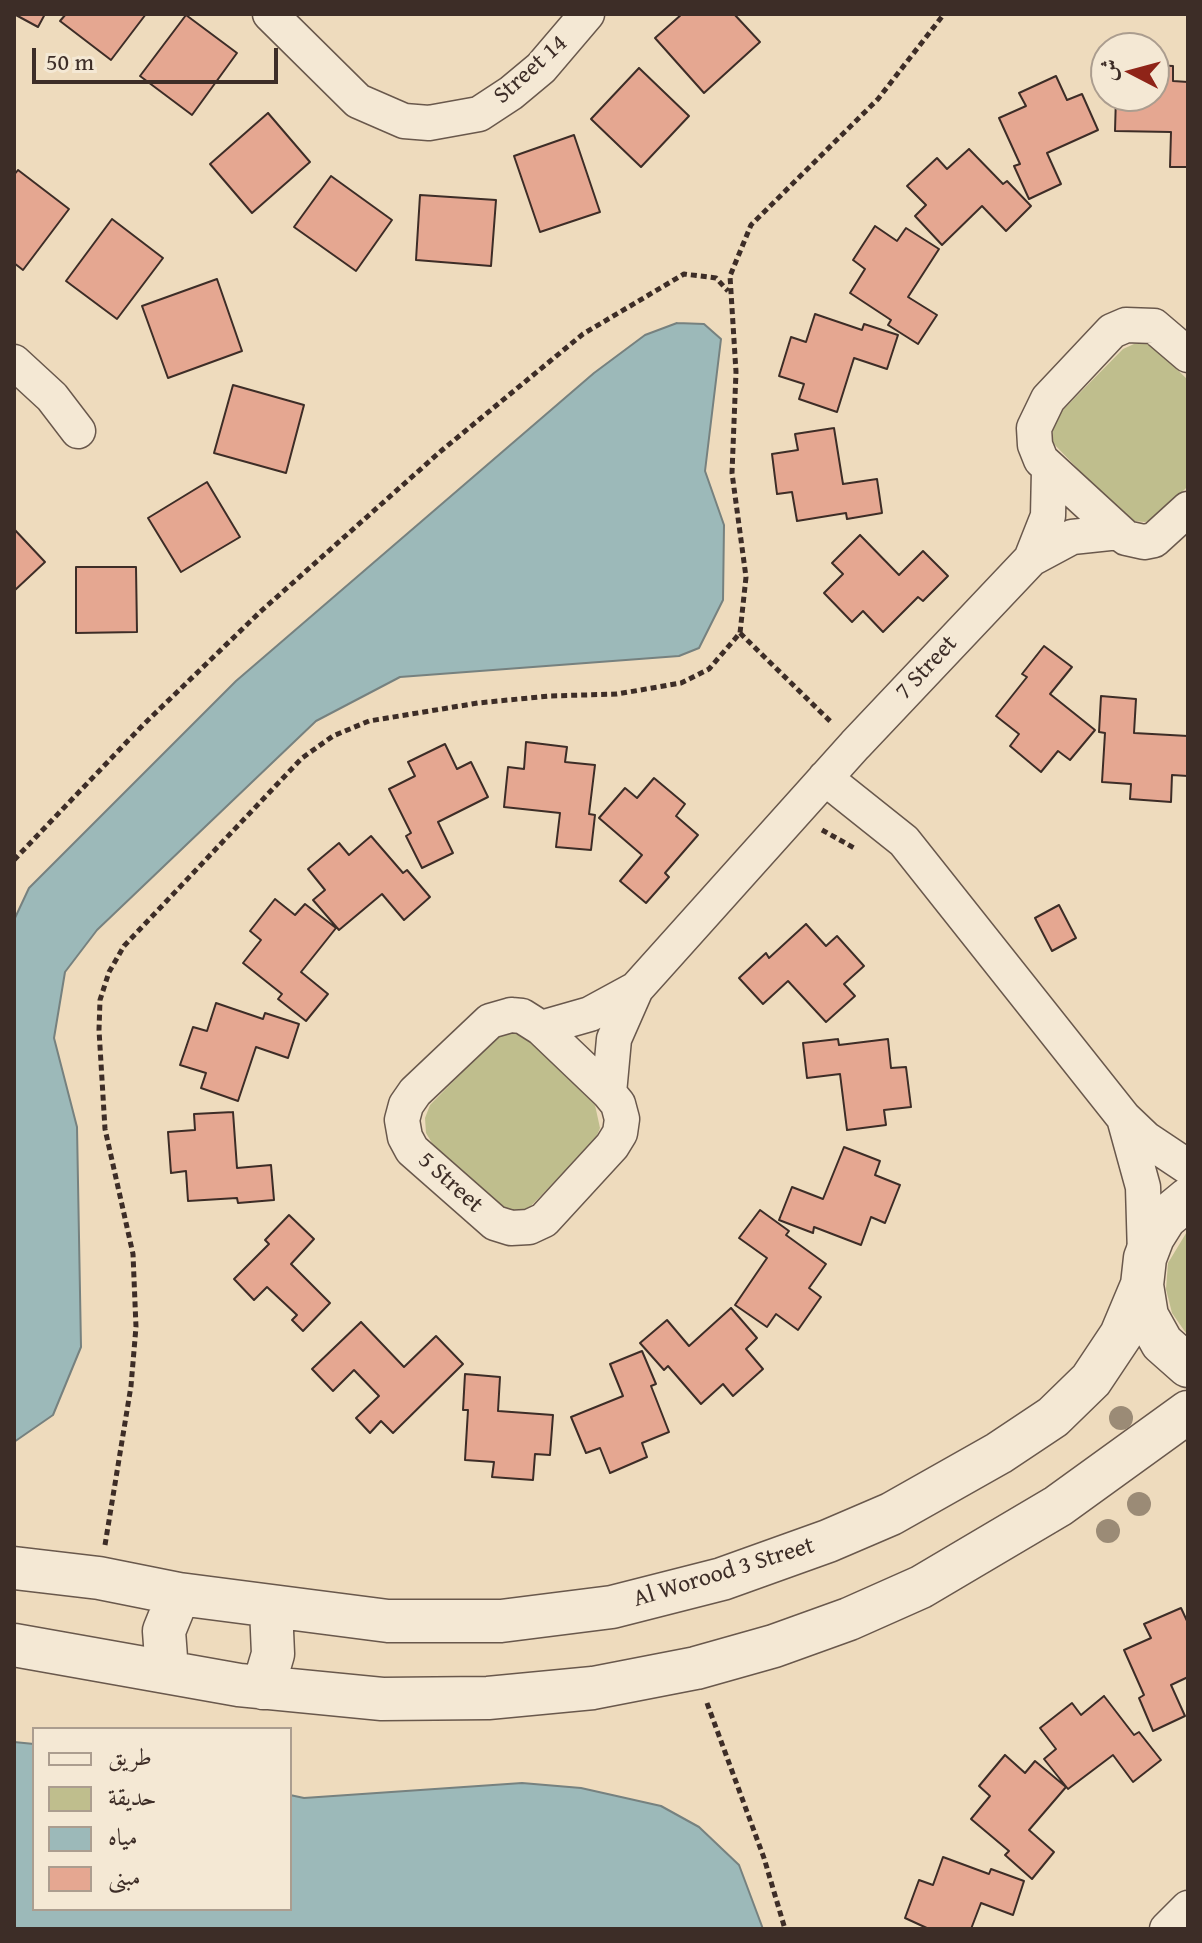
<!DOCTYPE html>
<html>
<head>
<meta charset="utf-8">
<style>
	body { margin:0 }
	#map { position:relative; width:1202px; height:1943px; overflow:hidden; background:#eedbbd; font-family:"Gentium Book Plus",Amiri,serif }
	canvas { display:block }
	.frame { position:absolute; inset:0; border:16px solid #3d2d27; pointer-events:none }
	.legend { position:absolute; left:32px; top:1727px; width:260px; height:184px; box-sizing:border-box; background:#f4e8d4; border:2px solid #ab9d8f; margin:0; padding:10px 14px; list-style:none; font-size:24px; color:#3d2d27 }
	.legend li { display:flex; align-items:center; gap:16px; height:40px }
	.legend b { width:40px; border:2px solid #ab9d8f }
	.north { position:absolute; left:1090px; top:32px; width:80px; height:80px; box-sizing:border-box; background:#f4e8d4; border:2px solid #ab9d8f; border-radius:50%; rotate:276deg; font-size:22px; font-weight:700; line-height:32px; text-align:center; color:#3d2d27 }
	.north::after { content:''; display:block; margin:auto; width:28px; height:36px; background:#8f2418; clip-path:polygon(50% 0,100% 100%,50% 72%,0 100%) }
	.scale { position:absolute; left:32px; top:48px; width:246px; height:36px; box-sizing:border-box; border:4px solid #3d2d27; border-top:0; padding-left:10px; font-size:24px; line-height:28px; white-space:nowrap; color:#3d2d27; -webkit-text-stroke:6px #f4e8d4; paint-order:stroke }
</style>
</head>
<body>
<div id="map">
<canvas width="1202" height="1943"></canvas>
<div class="frame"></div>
<ul class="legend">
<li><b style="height:10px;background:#f4e8d4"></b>طريق</li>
<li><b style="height:22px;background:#bfbe8d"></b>حديقة</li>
<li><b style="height:22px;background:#9cb9b9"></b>مياه</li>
<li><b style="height:22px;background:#e5a791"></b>مبنى</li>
</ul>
<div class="north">ش</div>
<div class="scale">50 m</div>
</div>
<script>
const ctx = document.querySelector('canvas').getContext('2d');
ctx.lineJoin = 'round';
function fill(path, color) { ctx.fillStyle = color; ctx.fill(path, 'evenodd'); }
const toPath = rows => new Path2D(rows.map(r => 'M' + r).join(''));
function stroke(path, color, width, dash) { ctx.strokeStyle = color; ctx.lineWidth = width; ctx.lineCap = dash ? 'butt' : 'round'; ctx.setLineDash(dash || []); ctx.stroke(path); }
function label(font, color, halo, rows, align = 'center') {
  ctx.font = font + ' "Gentium Book Plus",serif'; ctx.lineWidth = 7; ctx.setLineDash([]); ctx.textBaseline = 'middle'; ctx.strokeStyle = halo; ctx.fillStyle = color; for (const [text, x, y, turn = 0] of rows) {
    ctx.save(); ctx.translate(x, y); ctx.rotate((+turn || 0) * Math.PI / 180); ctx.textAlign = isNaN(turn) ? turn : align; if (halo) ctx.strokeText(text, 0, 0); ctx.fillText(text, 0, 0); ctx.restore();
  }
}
const green = toPath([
	[1134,344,1147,344,1158,351,1188,380,1188,486,1157,518,1145,522,1132,521,1121,514,1053,443,1053,428,1058,415,1123,349],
	[506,1034,519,1034,530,1042,595,1105,600,1128,595,1140,529,1208,517,1213,505,1212,493,1204,432,1143,426,1133,425,1118,430,1105,495,1039],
	[1188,1230,1188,1336,1172,1313,1166,1289,1168,1263]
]);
const water = toPath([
	[677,323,704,324,721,339,705,471,724,525,723,600,699,648,679,656,400,677,316,721,97,930,65,972,54,1038,77,1127,81,1347,53,1415,14,1442,14,920,29,888,236,681,594,373,645,335,677,323],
	[14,1742,34,1744,34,1909,290,1909,290,1795,304,1798,522,1783,581,1788,661,1806,699,1827,739,1865,763,1929,14,1929,14,1742]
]);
const building = toPath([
	[14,14,45,14,38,27,14,14],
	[66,14,146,14,111,60,60,21,66,14],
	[682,14,734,14,760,42,704,93,655,38,682,14],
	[186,15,237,53,192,115,140,76,186,15],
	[1154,65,1173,66,1173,81,1188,82,1188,167,1170,167,1171,132,1115,131,1116,96,1154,96,1154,65],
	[639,68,689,116,641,167,591,119,639,68],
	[1056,76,1067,100,1082,94,1098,130,1047,153,1061,184,1029,199,1014,166,1020,164,999,118,1026,106,1019,93,1056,76],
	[268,113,310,162,252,213,210,164,268,113],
	[574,135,600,212,540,232,514,156,574,135],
	[969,149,1003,184,1007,181,1031,206,1006,231,982,206,942,245,915,216,926,205,907,186,937,158,947,169,969,149],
	[18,170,69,209,23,270,14,263,14,175,18,170],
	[331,176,392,220,356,271,294,227,331,176],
	[420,195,496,200,491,266,416,260,420,195],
	[112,219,163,258,117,319,66,281,112,219],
	[875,226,897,241,906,228,939,249,908,297,937,315,918,344,888,325,891,320,850,293,865,269,853,260,875,226],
	[217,279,242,351,168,378,142,306,217,279],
	[815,314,862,330,864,324,898,335,887,369,854,358,837,412,799,399,804,384,779,376,791,337,806,342,815,314],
	[233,385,304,405,286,473,214,453,233,385],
	[834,428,843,484,877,479,882,513,847,519,846,513,797,521,792,492,777,494,772,454,798,450,795,434,834,428],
	[207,482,240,537,181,572,148,518,207,482],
	[14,529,45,562,14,591,14,529],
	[860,535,899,575,923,551,948,576,923,601,918,597,883,632,863,611,852,622,824,593,843,574,832,563,860,535],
	[76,567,136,567,137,632,76,633,76,567],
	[1044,646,1072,667,1050,694,1095,730,1070,760,1058,751,1041,772,1010,746,1019,734,996,716,1027,677,1022,674,1044,646],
	[1101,696,1136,699,1134,733,1188,736,1188,776,1172,775,1171,802,1130,799,1131,784,1102,782,1105,733,1099,732,1101,696],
	[526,742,567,747,565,762,595,765,589,814,595,815,591,850,556,847,560,813,504,807,508,767,524,769,526,742],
	[445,744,457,769,471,762,488,797,438,822,453,853,422,868,406,836,411,833,389,789,415,776,408,762,445,744],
	[654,778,685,804,676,816,698,835,665,873,669,877,646,903,620,881,642,855,599,818,625,788,637,798,654,778],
	[371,836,403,873,407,870,430,897,404,920,382,894,339,930,313,900,325,890,308,869,339,843,349,855,371,836],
	[275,899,295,915,305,904,336,928,301,972,328,994,306,1021,278,999,282,994,243,963,261,940,250,931,275,899],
	[1059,905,1076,938,1052,951,1035,918,1059,905],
	[806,924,826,946,837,936,864,966,844,984,855,996,826,1022,788,981,763,1004,739,978,766,953,769,958,806,924],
	[216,1003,263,1019,265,1013,299,1024,288,1058,256,1047,238,1101,201,1088,206,1073,180,1065,193,1027,207,1031,216,1003],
	[838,1039,839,1045,888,1039,891,1068,906,1067,911,1107,884,1110,886,1125,847,1130,840,1074,807,1078,803,1043,838,1039],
	[233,1112,237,1168,271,1165,274,1200,238,1203,237,1198,188,1201,186,1171,171,1173,168,1132,195,1130,194,1114,233,1112],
	[844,1147,880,1161,875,1175,900,1185,885,1223,871,1217,861,1245,814,1227,813,1233,779,1220,792,1187,823,1199,844,1147],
	[760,1210,789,1231,786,1235,826,1264,809,1288,821,1297,798,1330,776,1314,767,1327,735,1305,767,1258,739,1238,760,1210],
	[289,1215,314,1239,291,1264,330,1303,303,1331,292,1320,297,1315,267,1287,254,1300,234,1279,269,1244,265,1240,289,1215],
	[731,1308,757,1338,746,1349,763,1369,733,1396,723,1384,701,1404,668,1366,664,1370,640,1343,667,1320,689,1346,731,1308],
	[361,1322,404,1367,436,1336,463,1364,393,1433,381,1421,370,1433,356,1418,379,1396,354,1370,333,1391,312,1369,361,1322],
	[642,1351,656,1384,651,1386,669,1432,642,1443,647,1457,610,1473,600,1448,586,1453,571,1417,623,1396,610,1364,642,1351],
	[465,1374,500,1377,498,1411,553,1415,550,1455,535,1454,533,1480,492,1477,494,1462,465,1460,468,1410,463,1410,465,1374],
	[1181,1608,1188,1623,1188,1677,1171,1685,1185,1716,1153,1731,1139,1698,1144,1695,1124,1650,1151,1638,1144,1624,1181,1608],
	[1104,1696,1134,1735,1139,1732,1161,1760,1133,1782,1113,1755,1068,1789,1044,1759,1056,1749,1040,1728,1072,1703,1081,1715,1104,1696],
	[1005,1755,1025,1773,1035,1761,1066,1787,1029,1830,1054,1852,1032,1879,1005,1855,1009,1851,971,1819,990,1796,979,1786,1005,1755],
	[943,1857,989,1874,991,1869,1024,1881,1013,1915,981,1903,971,1929,929,1929,905,1918,919,1880,933,1885,943,1857]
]);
const path = toPath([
	[740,633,831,722],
	[822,830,856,849],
	[14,860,143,725,260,612,441,451,583,334,684,274,716,278,728,291],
	[105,1545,131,1386,136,1327,133,1254,105,1129,99,1030,100,1000,109,972,124,946,302,758,333,736,369,721,478,703,549,696,617,694,681,683,709,669,740,633,746,577,732,473,736,372,730,276,751,225,878,99,944,14],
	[707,1703,764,1858,785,1929]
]);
const minor = toPath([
	[270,14,358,101,404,121,429,123,479,114,511,93,541,68,587,14],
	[1188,355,1154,326,1126,325,1112,331,1048,399,1034,428,1035,445,1041,460,1126,538,1144,542,1154,540,1188,509],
	[14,362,52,397,78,431],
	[1031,559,1048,516,1049,470],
	[825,778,904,841,1124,1118,1146,1139,1188,1167],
	[511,1015,522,1016,541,1028,609,1093,618,1104,622,1119,620,1133,612,1146,544,1220,529,1227,511,1228,495,1223,412,1150,405,1137,402,1120,406,1105,415,1092,490,1021,511,1015],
	[541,1028,590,1014,636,989],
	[609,1093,614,1039,636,989,855,745,1031,559,1072,537,1119,532],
	[1124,1118,1143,1187,1145,1255],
	[1167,1929,1188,1908]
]);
const tertiary = toPath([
	[1188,1199,1165,1218,1153,1237,1145,1258,1142,1285,1147,1316,1162,1343,1188,1366],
	[14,1568,99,1578,179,1594,388,1621,501,1621,612,1607,722,1579,828,1541,891,1514,999,1453,1053,1417,1091,1380,1121,1335,1142,1285],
	[14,1645,239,1685,382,1699,488,1698,593,1688,696,1668,774,1646,849,1619,921,1587,1058,1506,1188,1412],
	[167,1671,164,1631,179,1594],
	[263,1688,273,1654,271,1608]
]);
const trees = [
	[1121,1418],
	[1139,1504],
	[1108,1531]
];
const streetNames = [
	["Street 14",531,70,-42],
	["7 Street",927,668,-47],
	["5 Street",450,1183,42],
	["Al Worood 3 Street",724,1573,-17]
];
fill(green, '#bfbe8d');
fill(water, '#9cb9b9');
stroke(water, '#76817f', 2);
fill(building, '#e5a791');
stroke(building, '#3d2d27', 2);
stroke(minor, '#69584c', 37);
stroke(tertiary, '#69584c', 45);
stroke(path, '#3d2d27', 5, [6, 4]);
stroke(minor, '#f4e8d4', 34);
stroke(tertiary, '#f4e8d4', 42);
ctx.fillStyle = '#9b8b76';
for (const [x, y] of trees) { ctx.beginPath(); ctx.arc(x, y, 12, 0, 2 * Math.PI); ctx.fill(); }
label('24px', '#3d2d27', '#f4e8d4', streetNames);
</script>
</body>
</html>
